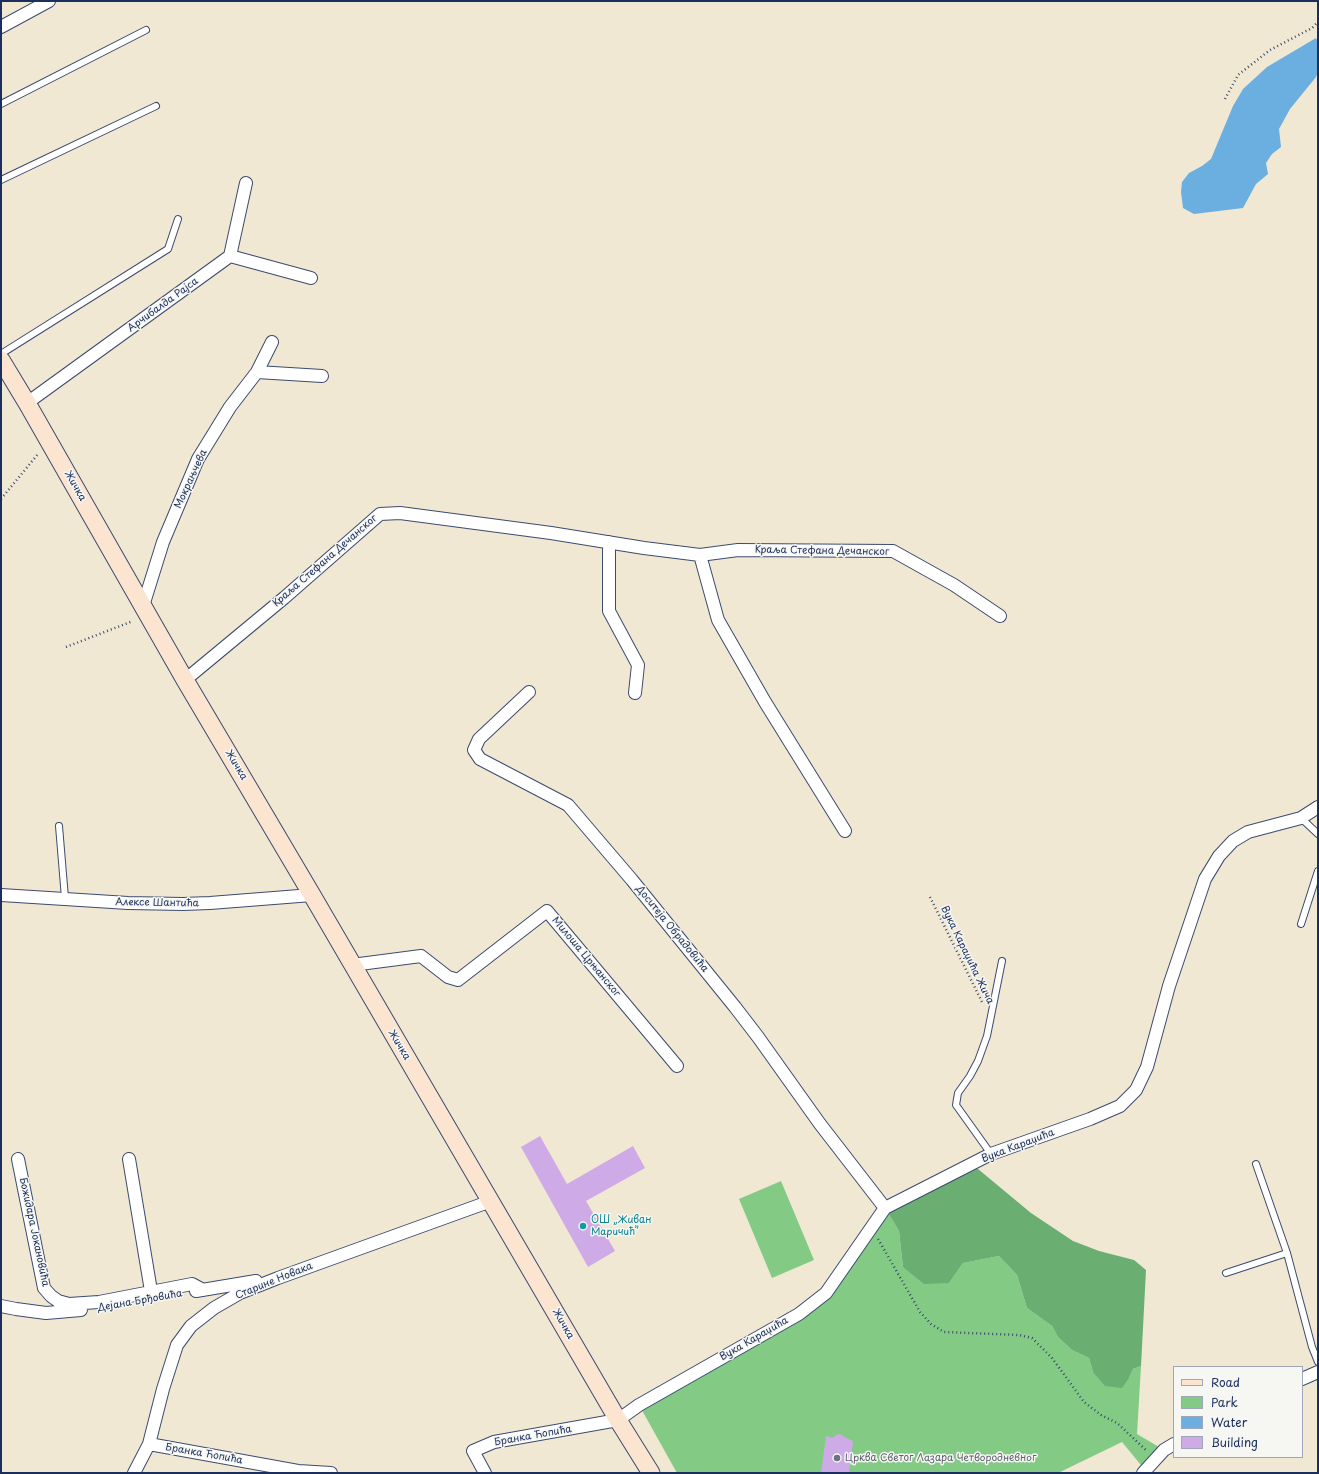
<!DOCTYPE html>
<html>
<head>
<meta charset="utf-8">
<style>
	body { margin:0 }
	#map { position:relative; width:1319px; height:1474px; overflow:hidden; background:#f0e8d2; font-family:"Playpen Sans",sans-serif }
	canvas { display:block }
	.frame { position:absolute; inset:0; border:2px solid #1b2f5e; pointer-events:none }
	.legend { position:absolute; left:1173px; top:1366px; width:130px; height:92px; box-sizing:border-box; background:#f6f6f2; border:1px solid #9ea6b7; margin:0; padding:5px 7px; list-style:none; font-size:12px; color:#1b2f5e }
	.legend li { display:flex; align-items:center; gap:8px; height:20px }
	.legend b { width:20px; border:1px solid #9ea6b7 }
</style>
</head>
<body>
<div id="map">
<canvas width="1319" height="1474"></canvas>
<div class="frame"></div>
<ul class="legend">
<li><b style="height:5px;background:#fce5d0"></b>Road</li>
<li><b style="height:11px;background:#83ca85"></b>Park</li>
<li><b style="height:11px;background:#6baee0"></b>Water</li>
<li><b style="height:11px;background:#ceaae7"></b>Building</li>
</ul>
</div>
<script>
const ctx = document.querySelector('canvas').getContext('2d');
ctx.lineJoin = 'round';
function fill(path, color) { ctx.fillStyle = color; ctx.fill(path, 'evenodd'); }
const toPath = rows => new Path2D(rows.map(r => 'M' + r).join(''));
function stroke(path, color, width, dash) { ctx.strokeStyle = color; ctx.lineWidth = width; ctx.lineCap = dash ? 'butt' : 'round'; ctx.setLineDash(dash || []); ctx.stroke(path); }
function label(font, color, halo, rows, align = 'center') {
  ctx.font = font + ' "Playpen Sans",sans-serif'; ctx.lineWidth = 3; ctx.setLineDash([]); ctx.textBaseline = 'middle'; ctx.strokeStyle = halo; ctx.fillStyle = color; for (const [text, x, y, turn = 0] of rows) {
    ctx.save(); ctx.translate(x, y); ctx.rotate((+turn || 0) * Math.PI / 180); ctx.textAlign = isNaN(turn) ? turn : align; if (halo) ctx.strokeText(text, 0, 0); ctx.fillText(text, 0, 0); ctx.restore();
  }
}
const green = toPath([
	[781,1181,814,1260,772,1278,739,1199],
	[885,1208,899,1231,903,1267,949,1283,963,1263,999,1256,1017,1275,1027,1308,1052,1326,1058,1337,1072,1350,1089,1358,1093,1372,1129,1378,1133,1369,1141,1366,1137,1434,1164,1450,1145,1470,1122,1442,1058,1473,677,1473,639,1405,826,1293]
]);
const forest = toPath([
	[972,1164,1031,1213,1073,1241,1099,1251,1134,1260,1146,1270,1141,1366,1133,1369,1129,1378,1122,1388,1105,1386,1093,1372,1089,1358,1072,1350,1058,1337,1052,1326,1027,1308,1017,1275,999,1256,963,1263,949,1283,924,1284,903,1267,899,1231,885,1208]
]);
const water = toPath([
	[1316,38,1318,43,1318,72,1316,77,1290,109,1279,129,1281,147,1272,154,1266,163,1268,174,1256,184,1243,208,1194,214,1183,208,1181,192,1182,182,1189,173,1202,166,1211,159,1233,106,1243,89,1267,67]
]);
const building = toPath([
	[540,1136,567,1184,633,1146,645,1168,586,1201,615,1251,588,1267,521,1147],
	[840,1434,846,1438,853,1441,849,1473,821,1473,826,1436,832,1438,836,1435]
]);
const path = toPath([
	[1225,99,1238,75,1270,50,1312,28,1318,22],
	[1,499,38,454],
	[66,647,133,621],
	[930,897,983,1004],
	[878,1239,920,1312,931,1324,944,1332,1019,1335,1032,1338,1052,1358,1084,1402,1101,1415,1117,1423,1147,1451]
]);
const lane = toPath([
	[1,104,146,30],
	[1,180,156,106],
	[1,354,168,249,178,219],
	[1301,818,1318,834],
	[59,826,65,898],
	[1301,924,1318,871],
	[991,1154,956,1105,958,1093,970,1076,978,1061,987,1036,1002,961],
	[1256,1164,1287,1253,1312,1347,1318,1362],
	[1226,1273,1287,1253]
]);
const street = toPath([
	[1,27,49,1],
	[230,256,246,183],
	[257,372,322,376],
	[27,403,230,256,311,278],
	[609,542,609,611,638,665,635,693],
	[700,555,718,620,765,702,845,831],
	[143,606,163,542,198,459,230,407,257,372,272,342],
	[185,680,284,598,380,514,400,513,551,533,644,548,700,555,738,550,893,551,954,585,1000,616],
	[529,692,479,739,474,750,480,759,568,805,632,880,735,1007,758,1037,820,1124,885,1208],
	[1,895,128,903,183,904,210,903,312,895],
	[352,965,421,956,448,977,458,980,547,911,677,1066],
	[18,1159,44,1288,51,1296,58,1301,69,1304,99,1302,192,1284,203,1290],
	[129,1159,151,1291],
	[196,1291,256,1281],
	[1,1306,16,1309,46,1313,81,1310],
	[1302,1379,1318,1372],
	[149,1444,298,1471,331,1473],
	[134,1473,149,1444,163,1389,177,1345,191,1326,214,1308,240,1293,278,1278,491,1201],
	[485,1473,473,1451,494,1442,618,1420,639,1405,799,1314,826,1293,885,1208,991,1154,1090,1119,1120,1106,1136,1090,1147,1067,1169,986,1205,879,1219,856,1233,841,1248,832,1301,818,1318,807],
	[1143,1473,1164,1450,1174,1444]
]);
const secondary = toPath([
	[1,360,27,403,185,680,312,895,618,1420,651,1473]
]);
const markers = [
	[583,1226,4,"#0f9aa8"],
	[837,1458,4,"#6b7280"]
];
const streetNames = [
	["Арчибалда Рајса",163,305,-36],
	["Мокрањчева",191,479,-65],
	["Жичка",75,486,60],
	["Краља Стефана Дечанског",822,551,1],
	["Краља Стефана Дечанског",325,561,-41],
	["Жичка",236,765,59],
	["Алексе Шантића",157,903,1],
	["Доситеја Обрадовића",672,929,51],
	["Вука Караџића Жича",967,955,64],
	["Милоша Црњанског",586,957,50],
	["Жичка",399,1045,59],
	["Вука Караџића",1018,1146,-21],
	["Божидара Јокановића",34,1232,78],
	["Старине Новака",274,1281,-22],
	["Дејана Брђовића",140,1301,-10],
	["Жичка",563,1324,60],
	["Вука Караџића",754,1339,-30],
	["Бранка Ћопића",533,1436,-10],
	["Бранка Ћопића",204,1454,10]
];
const cultureNames = [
	["ОШ „Живан",591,1220],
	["Маричић”",591,1232]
];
const worshipNames = [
	["Црква Светог Лазара Четвородневног",845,1458]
];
fill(green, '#83ca85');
fill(forest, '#6aae72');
fill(water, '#6baee0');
fill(building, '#ceaae7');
stroke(lane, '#3b4b6f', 8);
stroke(street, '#3b4b6f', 14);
stroke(secondary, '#3b4b6f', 19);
stroke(path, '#3b4b6f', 2.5, [1, 3]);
stroke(lane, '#fff', 6);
stroke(street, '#fff', 12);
stroke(secondary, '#fce5d0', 17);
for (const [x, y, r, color] of markers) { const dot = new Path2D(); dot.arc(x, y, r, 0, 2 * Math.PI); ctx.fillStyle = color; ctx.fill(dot); stroke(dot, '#f6f6f2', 1.5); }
label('10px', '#1b2f5e', '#f6f6f2', streetNames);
label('10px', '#0d838f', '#f6f6f2', cultureNames, 'left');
label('10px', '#5b616d', '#f6f6f2', worshipNames, 'left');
</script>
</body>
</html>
